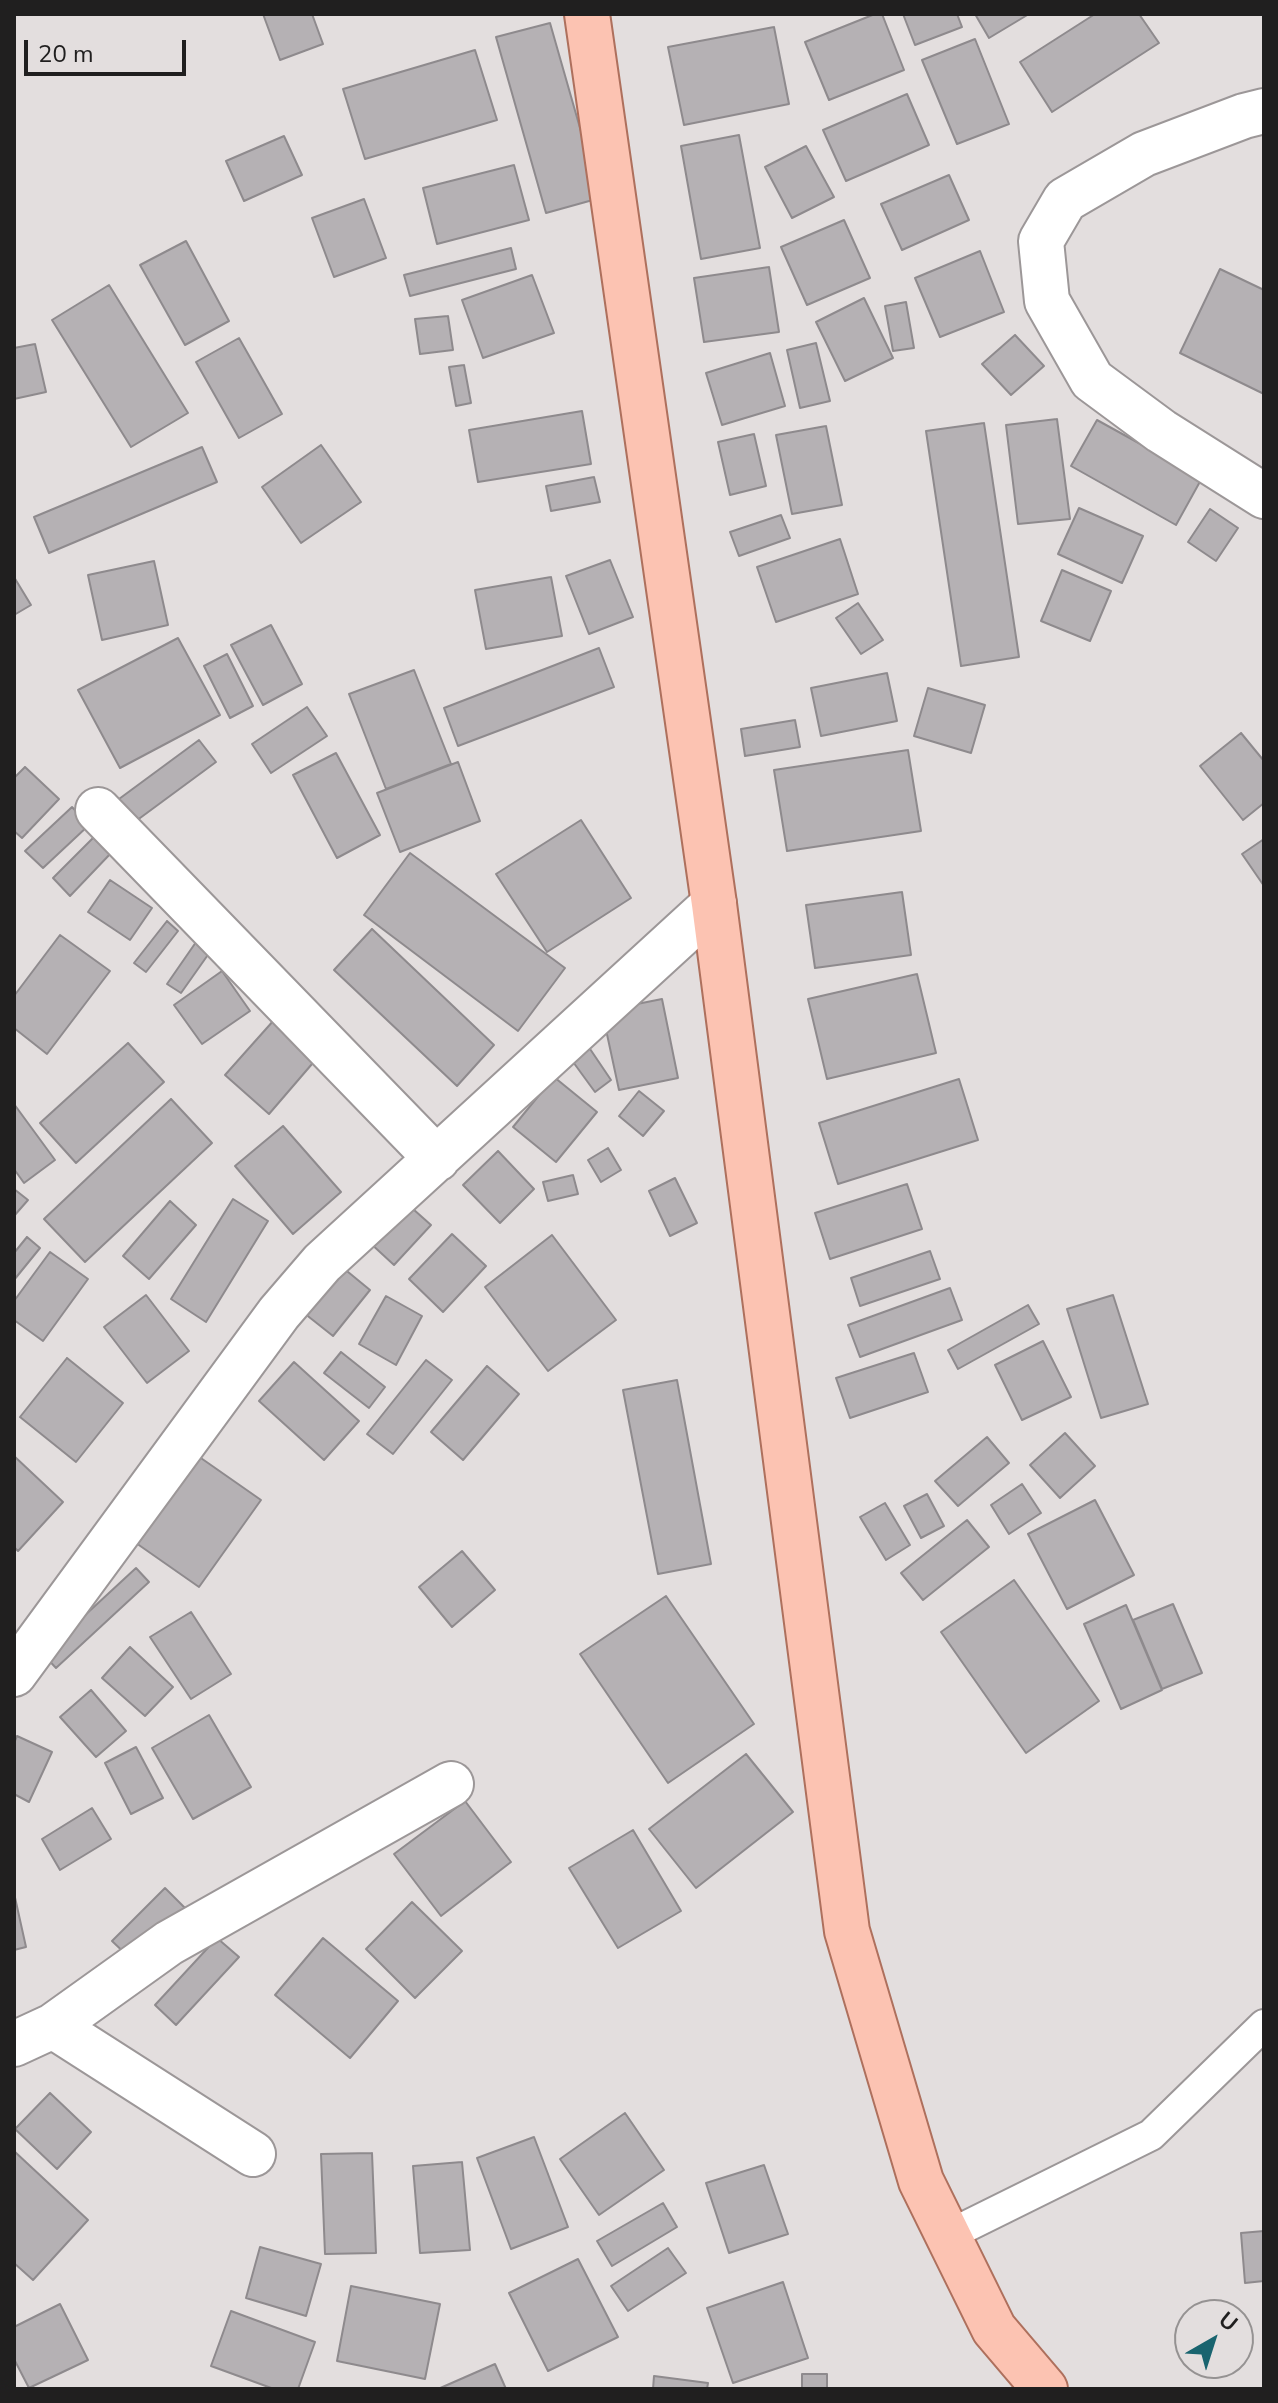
<!DOCTYPE html>
<html>
<head>
<meta charset="utf-8">
<style>
	body { margin:0 }
	#map { position:relative; width:1278px; height:2403px; overflow:hidden; background:#e3dede; font-family:"Nunito Sans",sans-serif }
	canvas { display:block }
	.frame { position:absolute; inset:0; border:16px solid #201f1f; pointer-events:none }
	.north { position:absolute; left:1174px; top:2299px; width:80px; height:80px; box-sizing:border-box; background:#e3dede; border:2px solid #959292; border-radius:50%; rotate:39deg; font-size:22px; font-weight:700; line-height:32px; text-align:center; color:#201f1f }
	.north::after { content:''; display:block; margin:auto; width:28px; height:36px; background:#19646f; clip-path:polygon(50% 0,100% 100%,50% 72%,0 100%) }
	.scale { position:absolute; left:24px; top:40px; width:162px; height:36px; box-sizing:border-box; border:4px solid #201f1f; border-top:0; padding-left:10px; font-size:24px; line-height:28px; white-space:nowrap; color:#201f1f; -webkit-text-stroke:6px #e3dede; paint-order:stroke }
</style>
</head>
<body>
<div id="map">
<canvas width="1278" height="2403"></canvas>
<div class="frame"></div>
<div class="north">U</div>
<div class="scale">20 m</div>
</div>
<script>
const ctx = document.querySelector('canvas').getContext('2d');
ctx.lineJoin = 'round';
function fill(path, color) { ctx.fillStyle = color; ctx.fill(path, 'evenodd'); }
const toPath = rows => new Path2D(rows.map(r => 'M' + r).join(''));
function stroke(path, color, width, dash) { ctx.strokeStyle = color; ctx.lineWidth = width; ctx.lineCap = dash ? 'butt' : 'round'; ctx.setLineDash(dash || []); ctx.stroke(path); }
const building = toPath([
	[263,14,312,14,323,44,280,60,263,14],
	[875,14,882,14,904,70,829,100,805,42,875,14],
	[903,14,957,14,962,27,915,45,903,14],
	[975,14,1029,14,989,38,975,14],
	[1095,14,1139,14,1159,43,1052,112,1020,62,1095,14],
	[550,23,600,198,546,213,496,37,550,23],
	[774,27,789,104,684,125,668,47,774,27],
	[975,39,1009,124,957,144,922,60,975,39],
	[475,50,497,120,365,159,343,89,475,50],
	[907,94,929,145,846,181,823,130,907,94],
	[739,135,760,248,701,259,681,146,739,135],
	[284,136,302,175,244,201,226,161,284,136],
	[806,146,834,197,792,218,765,167,806,146],
	[514,165,529,220,437,244,423,188,514,165],
	[949,175,969,220,902,250,881,204,949,175],
	[364,199,386,258,334,277,312,218,364,199],
	[844,220,870,278,807,305,781,247,844,220],
	[186,241,229,321,185,345,140,265,186,241],
	[511,248,516,269,410,296,404,275,511,248],
	[980,251,1004,312,940,337,915,278,980,251],
	[769,267,779,332,704,342,694,278,769,267],
	[1220,269,1264,290,1264,394,1180,353,1220,269],
	[532,275,554,333,483,358,462,300,532,275],
	[109,285,188,413,131,447,52,320,109,285],
	[864,298,893,358,845,381,816,322,864,298],
	[906,302,914,348,893,351,885,306,906,302],
	[448,316,453,350,420,354,415,319,448,316],
	[1015,335,1044,366,1011,395,982,364,1015,335],
	[239,338,282,414,239,438,196,362,239,338],
	[816,343,830,401,800,408,787,350,816,343],
	[35,344,46,392,14,399,14,348,35,344],
	[770,353,785,406,722,425,706,373,770,353],
	[464,365,471,403,456,406,449,367,464,365],
	[582,411,591,464,478,482,469,430,582,411],
	[1057,419,1070,519,1018,524,1006,425,1057,419],
	[1097,420,1202,478,1176,525,1071,466,1097,420],
	[984,423,1019,657,961,666,926,431,984,423],
	[826,426,842,505,792,514,776,435,826,426],
	[754,434,766,486,730,495,718,442,754,434],
	[321,445,361,502,301,543,262,487,321,445],
	[202,447,217,482,49,553,34,517,202,447],
	[594,477,600,502,551,511,546,486,594,477],
	[1079,508,1143,536,1122,583,1058,554,1079,508],
	[1210,509,1238,528,1216,561,1188,542,1210,509],
	[781,515,790,538,739,556,730,532,781,515],
	[840,539,858,594,776,622,757,567,840,539],
	[610,560,633,617,589,634,566,576,610,560],
	[154,561,168,625,102,640,88,575,154,561],
	[1062,570,1111,591,1090,641,1041,621,1062,570],
	[14,577,31,605,14,615,14,577],
	[551,577,562,636,486,649,475,590,551,577],
	[858,603,883,640,861,654,836,618,858,603],
	[271,625,302,684,263,705,231,645,271,625],
	[178,638,220,715,120,768,78,690,178,638],
	[599,648,614,687,458,746,444,708,599,648],
	[227,654,253,706,230,718,204,666,227,654],
	[414,670,451,764,386,789,349,694,414,670],
	[887,673,897,721,821,736,811,688,887,673],
	[928,688,985,705,971,753,914,736,928,688],
	[307,707,327,736,271,773,252,744,307,707],
	[795,720,800,747,745,756,741,729,795,720],
	[1241,733,1264,761,1264,803,1243,820,1200,766,1241,733],
	[199,740,216,762,136,821,119,799,199,740],
	[908,750,921,831,787,851,774,770,908,750],
	[336,753,380,835,337,858,293,775,336,753],
	[458,762,480,821,400,852,377,793,458,762],
	[25,767,59,799,22,838,14,831,14,778,25,767],
	[72,807,89,825,43,868,25,851,72,807],
	[581,820,631,898,547,952,496,874,581,820],
	[95,836,112,852,70,896,53,878,95,836],
	[1264,839,1264,886,1242,854,1264,839],
	[410,853,565,968,518,1031,364,915,410,853],
	[110,880,152,908,130,940,88,912,110,880],
	[902,892,911,955,815,968,806,905,902,892],
	[167,921,178,931,146,972,134,963,167,921],
	[372,929,494,1045,457,1086,334,970,372,929],
	[203,932,217,942,181,993,167,984,203,932],
	[60,935,110,971,47,1054,14,1028,14,996,60,935],
	[222,971,250,1011,202,1044,174,1005,222,971],
	[917,974,936,1053,827,1079,808,999,917,974],
	[662,999,678,1078,619,1090,602,1011,662,999],
	[274,1020,318,1057,269,1114,225,1075,274,1020],
	[128,1043,164,1082,76,1163,40,1123,128,1043],
	[586,1043,611,1080,595,1092,568,1055,586,1043],
	[554,1077,597,1112,556,1162,513,1127,554,1077],
	[959,1079,978,1140,838,1184,819,1123,959,1079],
	[639,1091,664,1111,643,1136,619,1116,639,1091],
	[171,1099,212,1143,85,1262,44,1219,171,1099],
	[14,1104,55,1160,24,1183,14,1169,14,1104],
	[283,1126,341,1192,293,1234,235,1166,283,1126],
	[608,1148,621,1170,601,1182,588,1160,608,1148],
	[498,1151,534,1189,500,1223,463,1185,498,1151],
	[573,1175,578,1194,548,1201,543,1182,573,1175],
	[675,1178,697,1223,670,1236,649,1191,675,1178],
	[907,1184,922,1229,830,1259,815,1213,907,1184],
	[14,1189,28,1200,14,1216,14,1189],
	[233,1199,268,1221,206,1322,171,1299,233,1199],
	[170,1201,196,1225,149,1279,123,1256,170,1201],
	[404,1201,431,1225,394,1265,368,1241,404,1201],
	[452,1234,486,1266,443,1312,409,1279,452,1234],
	[552,1235,616,1320,548,1371,485,1287,552,1235],
	[27,1237,40,1248,14,1280,14,1253,27,1237],
	[930,1251,940,1279,860,1306,851,1278,930,1251],
	[50,1252,88,1279,43,1341,14,1320,14,1301,50,1252],
	[342,1267,370,1290,333,1336,304,1313,342,1267],
	[950,1288,962,1320,860,1357,848,1325,950,1288],
	[146,1295,189,1351,147,1383,104,1327,146,1295],
	[1113,1295,1148,1404,1101,1418,1067,1309,1113,1295],
	[386,1296,422,1316,396,1365,359,1344,386,1296],
	[1028,1305,1039,1324,958,1369,948,1350,1028,1305],
	[1043,1341,1071,1397,1022,1420,995,1365,1043,1341],
	[341,1352,385,1387,369,1408,324,1373,341,1352],
	[914,1353,928,1392,850,1418,836,1378,914,1353],
	[67,1358,123,1403,76,1462,20,1417,67,1358],
	[426,1360,452,1380,393,1454,367,1434,426,1360],
	[294,1362,359,1421,324,1460,259,1401,294,1362],
	[487,1366,519,1394,463,1460,431,1432,487,1366],
	[677,1380,711,1564,658,1574,623,1390,677,1380],
	[1065,1433,1095,1466,1060,1498,1030,1465,1065,1433],
	[987,1437,1009,1463,958,1506,935,1481,987,1437],
	[14,1456,63,1502,18,1551,14,1547,14,1456],
	[198,1456,261,1500,199,1587,136,1543,198,1456],
	[1022,1484,1041,1513,1009,1534,991,1505,1022,1484],
	[927,1494,944,1526,921,1538,904,1506,927,1494],
	[1095,1500,1134,1575,1067,1609,1028,1534,1095,1500],
	[885,1503,910,1545,886,1560,860,1517,885,1503],
	[967,1520,989,1547,923,1600,901,1573,967,1520],
	[462,1551,495,1590,452,1627,419,1587,462,1551],
	[136,1568,149,1582,56,1668,43,1654,136,1568],
	[1014,1580,1099,1701,1026,1753,941,1632,1014,1580],
	[666,1596,754,1724,668,1783,580,1654,666,1596],
	[1173,1604,1202,1673,1162,1689,1133,1620,1173,1604],
	[1126,1605,1162,1690,1121,1709,1084,1624,1126,1605],
	[191,1612,231,1674,191,1699,150,1637,191,1612],
	[130,1647,173,1687,145,1716,102,1678,130,1647],
	[91,1690,126,1731,96,1757,60,1717,91,1690],
	[209,1715,251,1787,193,1819,152,1748,209,1715],
	[17,1736,52,1752,29,1802,14,1794,14,1743,17,1736],
	[136,1747,163,1798,131,1814,105,1763,136,1747],
	[746,1754,793,1812,696,1888,649,1829,746,1754],
	[465,1801,511,1862,441,1916,394,1854,465,1801],
	[92,1808,111,1839,60,1870,42,1839,92,1808],
	[633,1830,681,1911,618,1948,569,1868,633,1830],
	[165,1888,186,1909,133,1961,112,1941,165,1888],
	[14,1893,26,1947,14,1950,14,1893],
	[412,1902,462,1951,415,1998,366,1949,412,1902],
	[217,1938,239,1957,176,2025,155,2005,217,1938],
	[323,1938,398,2001,350,2058,275,1995,323,1938],
	[50,2093,91,2132,57,2169,15,2129,50,2093],
	[625,2113,664,2170,599,2215,560,2159,625,2113],
	[534,2137,568,2227,511,2249,477,2158,534,2137],
	[14,2151,88,2220,33,2280,14,2263,14,2151],
	[372,2153,376,2253,325,2254,321,2154,372,2153],
	[462,2162,470,2250,420,2253,413,2166,462,2162],
	[764,2165,788,2234,729,2253,706,2183,764,2165],
	[663,2203,677,2227,612,2266,597,2241,663,2203],
	[1264,2231,1264,2281,1245,2283,1241,2233,1264,2231],
	[260,2247,321,2264,306,2316,246,2298,260,2247],
	[668,2248,686,2273,628,2311,611,2286,668,2248],
	[578,2259,618,2337,548,2371,509,2293,578,2259],
	[783,2282,808,2358,733,2383,707,2308,783,2282],
	[351,2286,440,2304,425,2379,337,2361,351,2286],
	[60,2304,88,2360,29,2388,14,2359,14,2327,60,2304],
	[231,2311,315,2342,298,2389,274,2389,211,2366,231,2311],
	[495,2364,506,2389,438,2389,495,2364],
	[802,2374,827,2374,827,2389,802,2389,802,2374],
	[654,2376,708,2383,707,2389,653,2389,654,2376]
]);
const service = toPath([
	[947,2236,1151,2135,1264,2025]
]);
const minor = toPath([
	[1264,111,1244,116,1144,154,1065,200,1041,241,1047,301,1092,380,1161,431,1264,496],
	[98,810,437,1159],
	[14,1674,279,1313,322,1263,714,904],
	[53,2026,253,2154],
	[14,2044,53,2026,169,1943,451,1784]
]);
const primary = toPath([
	[587,14,714,904,847,1931,921,2181,994,2329,1045,2389]
]);
fill(building, '#b5b1b4');
stroke(building, '#8e8a8d', 2);
stroke(service, '#9c9798', 34);
stroke(minor, '#9c9798', 48);
stroke(primary, '#ae705d', 48);
stroke(service, '#fff', 30);
stroke(minor, '#fff', 44);
stroke(primary, '#fcc3b2', 44);
</script>
</body>
</html>
